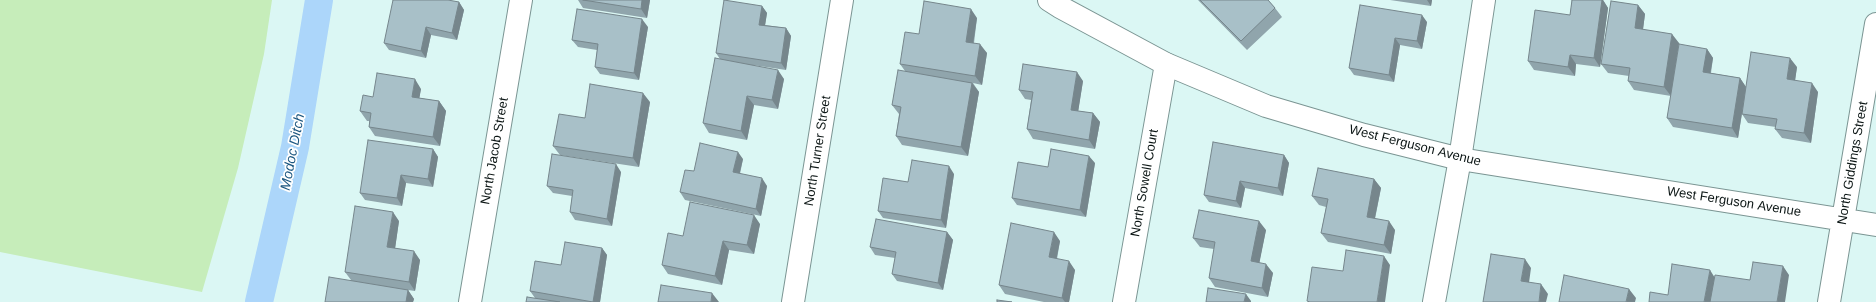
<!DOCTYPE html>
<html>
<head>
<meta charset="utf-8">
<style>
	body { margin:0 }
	canvas { display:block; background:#dbf7f4 }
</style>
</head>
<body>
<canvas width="1876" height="302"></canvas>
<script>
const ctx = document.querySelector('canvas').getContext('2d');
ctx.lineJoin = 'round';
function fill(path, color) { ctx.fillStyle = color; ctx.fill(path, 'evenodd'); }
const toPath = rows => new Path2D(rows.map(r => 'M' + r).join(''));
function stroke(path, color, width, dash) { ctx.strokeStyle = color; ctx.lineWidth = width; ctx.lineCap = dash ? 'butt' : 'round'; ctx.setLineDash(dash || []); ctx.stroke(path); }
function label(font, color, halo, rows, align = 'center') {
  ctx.font = font + ' Helvetica,sans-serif'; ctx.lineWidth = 3.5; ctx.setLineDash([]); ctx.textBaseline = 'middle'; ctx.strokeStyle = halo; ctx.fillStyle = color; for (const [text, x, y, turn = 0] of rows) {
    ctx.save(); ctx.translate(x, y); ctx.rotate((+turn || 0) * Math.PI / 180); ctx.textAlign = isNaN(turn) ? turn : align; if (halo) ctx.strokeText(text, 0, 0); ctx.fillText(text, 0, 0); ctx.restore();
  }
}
const green = toPath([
	[0,0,272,0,264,54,238,168,202,292,0,252]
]);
const canal = toPath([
	[259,302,295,147,319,0]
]);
const minor = toPath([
	[470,302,521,0],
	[793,302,842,0],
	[1124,302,1166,64],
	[1434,302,1460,159,1484,0]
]);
const tertiary = toPath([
	[1049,0,1060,7,1166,64,1266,106,1364,135,1460,159,1876,225],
	[1829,302,1876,24]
]);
const wall = toPath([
	[578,0,650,0,647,18,583,8],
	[1198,0,1268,0,1275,8,1282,17,1247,50],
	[1390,0,1432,0,1431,6],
	[1572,0,1603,0,1608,8,1600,67,1576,64,1575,76,1534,70,1528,61,1570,15],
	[459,2,464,10,457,40,431,35,426,58,389,50,384,43],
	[1360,5,1427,22,1422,49,1400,45,1394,82,1354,75,1349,68],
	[1638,5,1645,14,1643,29,1679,43,1674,76,1707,49,1713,58,1711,73,1740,78,1746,87,1797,67,1795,80,1818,92,1811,143,1782,138,1775,129,1776,127,1748,123,1742,114,1738,138,1673,127,1667,118,1671,96,1634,90,1628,81,1629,76,1608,73,1601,64],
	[762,6,767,13,765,25,786,28,791,36,786,70,753,65,784,79,778,109,754,105,747,140,709,133,703,123,720,59,716,53],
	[977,18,974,43,987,53,982,85,973,83,979,92,968,156,902,145,896,136,899,114,892,105,905,71,900,64,919,34],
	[648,27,639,80,600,74,595,67,597,50,578,47,572,40],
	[1083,81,1078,111,1093,113,1100,122,1095,149,1033,139,1027,129,1031,100,1025,99,1019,90],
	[421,89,419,98,439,101,446,111,440,146,375,136,369,127,369,121,367,121,360,111,373,97],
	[650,102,639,167,560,155,553,146,585,118],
	[433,149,438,157,433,187,406,183,402,206,365,200,360,193],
	[1284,155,1289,163,1283,196,1245,188,1241,208,1209,202,1204,195],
	[743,159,740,174,767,186,761,216,685,200,680,192,694,171],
	[1095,163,1086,217,1017,205,1012,198,1048,167],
	[621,172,612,226,575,220,570,212,572,196,553,193,547,186],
	[954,174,946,228,883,218,878,211,908,182],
	[1374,179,1381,188,1375,219,1395,230,1391,254,1328,242,1321,233,1326,207,1319,205,1312,196],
	[399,221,395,248,420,260,415,291,408,290,414,299,413,302,325,302,351,280,345,272],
	[760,224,754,254,729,250,722,285,668,274,662,265,683,236],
	[1266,230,1259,263,1273,273,1268,297,1215,287,1209,278,1214,249,1200,247,1193,238],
	[947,232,953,240,943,290,897,281,892,274,895,258,875,255,870,247],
	[1060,241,1057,259,1075,270,1069,302,1044,302,1005,294,999,285],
	[602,248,607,255,600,302,526,302,535,298,530,291,561,265]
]);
const shadedWall = toPath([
	[642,0,650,0,647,18,641,9],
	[1427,0,1432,0,1431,6],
	[1602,0,1603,0,1608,8,1600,67,1594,58],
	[459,2,464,10,457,40,452,33],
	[1638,5,1645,14,1642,37,1635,28],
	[762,6,767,13,764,32,759,25],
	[971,9,977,18,972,51,966,42],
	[1422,15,1427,22,1422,49,1417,41],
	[642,19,648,27,639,80,634,73],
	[426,27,431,35,426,58,421,51],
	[786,28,791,36,786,70,781,63],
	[1672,34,1679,43,1671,96,1664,87],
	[1395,38,1400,45,1394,82,1389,75],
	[980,44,987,53,982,85,975,76],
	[1707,49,1713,58,1709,81,1703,72],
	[1570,55,1576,64,1575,76,1568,67],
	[1790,58,1797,67,1794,88,1787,79],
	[778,70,784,79,778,109,772,100],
	[1077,72,1083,81,1077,119,1071,110],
	[1740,78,1746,87,1738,138,1732,128],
	[415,79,421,89,418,106,412,97],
	[972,83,979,92,968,156,961,147],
	[1812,83,1818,92,1811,143,1804,133],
	[643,93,650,102,639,167,633,158],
	[747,96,754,105,747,140,741,131],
	[439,101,446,111,440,146,433,137],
	[1093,113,1100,122,1095,149,1089,140],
	[433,149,438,157,433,187,428,179],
	[738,152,743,159,738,180,733,172],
	[1284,155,1289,163,1283,196,1278,188],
	[1089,156,1095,163,1086,217,1080,210],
	[616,164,621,172,612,226,607,219],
	[949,166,954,174,946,228,941,220],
	[401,175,406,183,402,206,397,198],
	[762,178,767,186,761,216,756,209],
	[1374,179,1381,188,1373,227,1367,217],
	[1240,181,1245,188,1241,208,1236,201],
	[393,212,399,221,394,256,387,247],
	[754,215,760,224,754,254,747,245],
	[1259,221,1266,230,1258,270,1251,261],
	[1389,221,1395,230,1391,254,1384,245],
	[947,232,953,240,943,290,938,283],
	[1054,232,1060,241,1055,266,1049,257],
	[723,241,729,250,722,285,715,276],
	[602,248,607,255,600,302,593,302],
	[414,251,420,260,415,291,409,282],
	[1384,256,1390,265,1385,302,1377,302],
	[1525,259,1531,268,1528,290,1521,281],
	[1069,261,1075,270,1069,302,1065,302,1062,298],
	[1266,264,1273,273,1268,297,1262,288],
	[1783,266,1789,275,1785,302,1777,302],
	[1710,270,1715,278,1711,302,1704,302],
	[1541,284,1548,294,1546,302,1539,302],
	[1629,289,1636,298,1635,302,1626,302],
	[408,290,414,299,413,302,406,302],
	[712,293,719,302,711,302],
	[1246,294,1251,301,1251,302,1244,302]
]);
const building = toPath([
	[393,0,448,0,459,2,452,33,426,27,421,51,384,43,393,0],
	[583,0,642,0,641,9,583,0],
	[724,0,762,6,759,25,786,28,781,63,716,53,724,0],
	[1200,0,1268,0,1275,8,1241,41,1200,0],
	[1572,0,1602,0,1594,58,1570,55,1568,67,1528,61,1535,10,1570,15,1572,0],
	[924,1,971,9,966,42,980,44,975,76,900,64,905,32,919,34,924,1],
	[1611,1,1638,5,1635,28,1672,34,1664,87,1628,81,1630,68,1601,64,1611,1],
	[1360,5,1422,15,1417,41,1395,38,1389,75,1349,68,1360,5],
	[577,9,642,19,634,73,595,67,598,44,572,40,577,9],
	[1679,44,1707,49,1703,72,1740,78,1732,128,1667,118,1679,44],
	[1751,52,1790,58,1787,79,1812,83,1804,133,1775,129,1777,119,1742,114,1751,52],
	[715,58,778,70,772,100,747,96,741,131,703,123,715,58],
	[1023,64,1077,72,1071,110,1093,113,1089,140,1027,129,1033,92,1019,90,1023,64],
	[898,70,972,83,961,147,896,136,901,107,892,105,898,70],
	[377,73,415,79,412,97,439,101,433,137,369,127,371,113,360,111,363,95,373,97,377,73],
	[590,84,643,93,633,158,553,146,559,114,585,118,590,84],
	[368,140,433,149,428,179,401,175,397,198,360,193,368,140],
	[1213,142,1284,155,1278,188,1240,181,1236,201,1204,195,1213,142],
	[700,143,738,152,733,172,762,178,756,209,680,192,685,170,694,171,700,143],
	[1051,149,1089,156,1080,210,1012,198,1018,162,1048,167,1051,149],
	[552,154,616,164,607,219,570,212,573,190,547,186,552,154],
	[912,160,949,166,941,220,878,211,883,178,908,182,912,160],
	[1318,168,1374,179,1367,217,1389,221,1384,245,1321,233,1328,199,1312,196,1318,168],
	[690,202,754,215,747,245,723,241,715,276,662,265,668,233,683,236,690,202],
	[355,206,393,212,387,247,414,251,409,282,345,272,355,206],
	[1199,210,1259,221,1251,261,1266,264,1262,288,1209,278,1215,242,1193,238,1199,210],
	[876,219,947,232,938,283,892,274,896,252,870,247,876,219],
	[1011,223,1054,232,1049,257,1069,261,1062,298,999,285,1011,223],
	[565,242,602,248,593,302,530,291,535,261,561,265,565,242],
	[1346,250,1384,256,1377,302,1310,302,1307,301,1312,267,1343,271,1346,250],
	[1491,254,1525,259,1521,281,1541,284,1539,302,1483,302,1491,254],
	[1753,262,1783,266,1777,302,1710,302,1715,275,1750,280,1753,262],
	[1672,264,1710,270,1704,302,1649,302,1650,292,1668,295,1672,264],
	[1564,275,1629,289,1626,302,1559,302,1564,275],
	[329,277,408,290,406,302,325,302,329,277],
	[661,285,712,293,711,302,658,302,661,285],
	[1208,288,1246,294,1244,302,1206,302,1208,288],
	[527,297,560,302,526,302,527,297],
	[997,300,1012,302,997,302,997,300]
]);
const streetNames = [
	["West Ferguson Avenue",1415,146,14],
	["North Jacob Street",495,151,-80],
	["North Turner Street",818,151,-81],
	["North Giddings Street",1853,163,-80],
	["North Sowell Court",1145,183,-80],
	["West Ferguson Avenue",1734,202,9]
];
const waterNames = [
	["Modoc Ditch",293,152,-79]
];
fill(green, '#c6edba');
stroke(canal, '#acd6fa', 28);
stroke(minor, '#7b9593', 24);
stroke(tertiary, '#7b9593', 24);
stroke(minor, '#fff', 22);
stroke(tertiary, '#fff', 22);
fill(wall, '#90a5ac');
fill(shadedWall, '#76868c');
fill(building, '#a8c0c8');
stroke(building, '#76868c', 1);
label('13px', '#0c1615', '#fff', streetNames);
label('italic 14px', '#1c5781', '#fff', waterNames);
</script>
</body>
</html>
